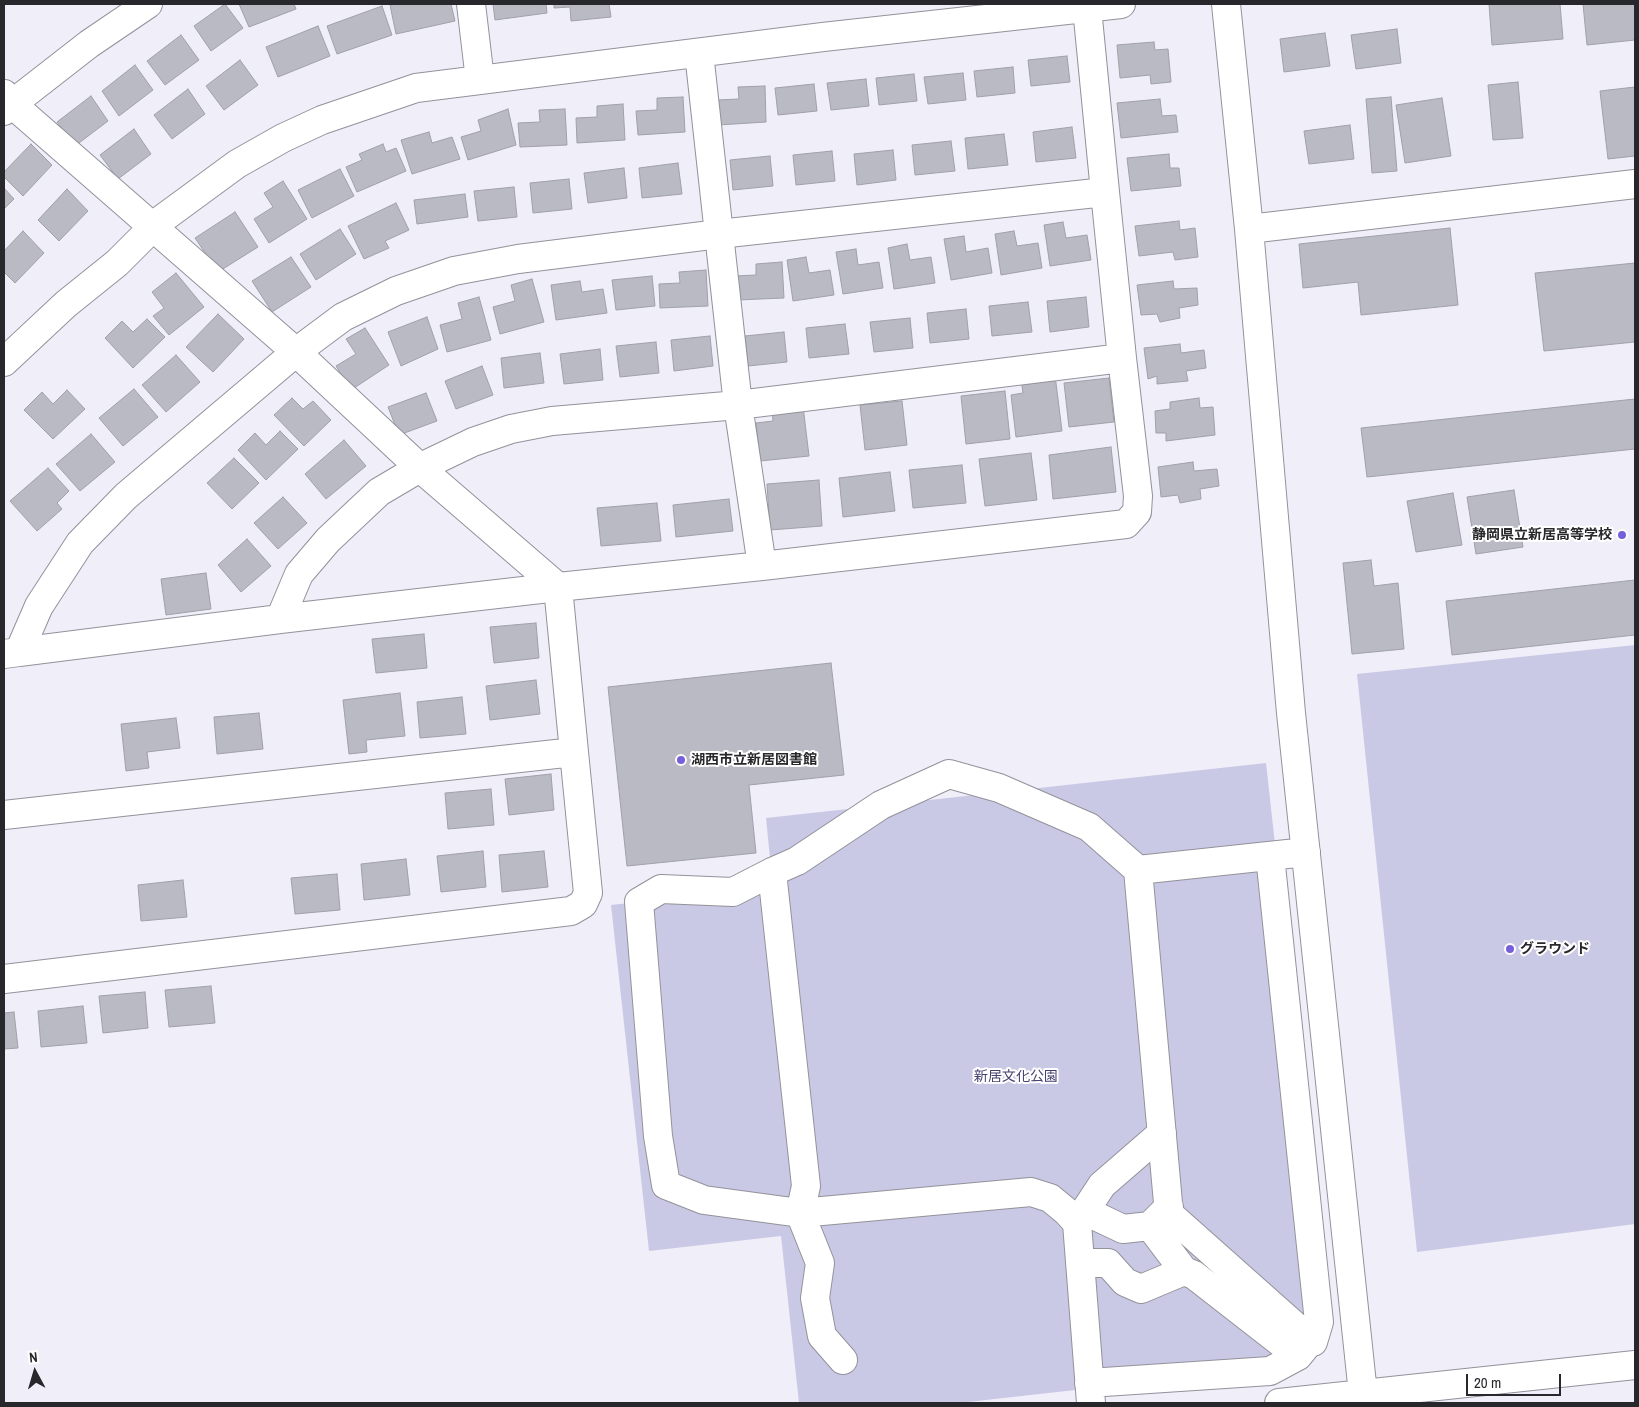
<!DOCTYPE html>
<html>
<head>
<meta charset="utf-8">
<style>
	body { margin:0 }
	#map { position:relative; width:1639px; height:1407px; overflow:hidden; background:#efeef9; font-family:"Archivo Narrow",sans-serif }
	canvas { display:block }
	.frame { position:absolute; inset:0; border:5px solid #28282c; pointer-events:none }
	.north { position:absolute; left:10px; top:1347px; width:50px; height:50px; -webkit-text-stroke:4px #fff; paint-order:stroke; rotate:354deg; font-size:14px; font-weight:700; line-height:20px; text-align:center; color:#28282c }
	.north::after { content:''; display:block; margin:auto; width:18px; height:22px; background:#28282c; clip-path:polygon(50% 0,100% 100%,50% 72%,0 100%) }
	.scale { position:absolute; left:1466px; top:1374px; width:95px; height:22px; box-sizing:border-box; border:2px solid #28282c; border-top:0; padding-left:6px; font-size:15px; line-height:18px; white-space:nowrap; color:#28282c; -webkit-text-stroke:4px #fff; paint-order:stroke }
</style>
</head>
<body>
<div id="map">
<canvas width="1639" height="1407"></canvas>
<div class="frame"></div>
<div class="north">N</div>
<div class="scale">20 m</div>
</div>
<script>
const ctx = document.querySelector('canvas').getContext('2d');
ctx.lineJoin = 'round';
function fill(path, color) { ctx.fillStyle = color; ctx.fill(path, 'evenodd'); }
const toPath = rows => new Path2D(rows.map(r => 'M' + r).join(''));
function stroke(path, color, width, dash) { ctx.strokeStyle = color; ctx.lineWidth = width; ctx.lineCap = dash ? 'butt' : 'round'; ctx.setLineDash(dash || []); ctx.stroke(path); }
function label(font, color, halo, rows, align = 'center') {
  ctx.font = font + ' "Archivo Narrow","Noto Sans JP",sans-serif'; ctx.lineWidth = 4; ctx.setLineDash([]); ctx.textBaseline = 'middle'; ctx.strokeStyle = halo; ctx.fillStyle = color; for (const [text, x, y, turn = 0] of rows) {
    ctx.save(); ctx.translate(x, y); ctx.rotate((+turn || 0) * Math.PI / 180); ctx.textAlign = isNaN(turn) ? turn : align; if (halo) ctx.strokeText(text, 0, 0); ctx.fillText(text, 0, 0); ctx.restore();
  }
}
const green = toPath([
	[1635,645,1635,1224,1417,1252,1357,674],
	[1266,763,1329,1331,1308,1364,959,1403,799,1403,781,1236,649,1251,611,905,773,888,766,818]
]);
const building = toPath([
	[225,4,243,28,211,51,194,26,225,4],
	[239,4,294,4,296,9,249,27,239,4],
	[396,4,451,4,455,21,396,34,390,5,396,4],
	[493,4,546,4,547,13,495,20,493,4],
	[554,4,609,4,611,17,571,21,570,7,554,8,554,4],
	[1489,4,1560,4,1563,39,1492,45,1489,4],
	[1583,4,1635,4,1635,40,1587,45,1583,4],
	[382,6,392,35,337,54,327,26,382,6],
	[318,26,330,56,278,77,266,47,318,26],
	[1397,29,1401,63,1356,69,1351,35,1397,29],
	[1325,33,1330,66,1284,72,1280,39,1325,33],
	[181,35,199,60,165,85,147,61,181,35],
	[1154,42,1155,50,1168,49,1171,82,1151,84,1150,75,1120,78,1117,45,1154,42],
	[1067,56,1070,82,1031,86,1028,60,1067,56],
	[240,60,258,85,224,110,206,86,240,60],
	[135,65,153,90,119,116,102,91,135,65],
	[1013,67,1015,93,977,97,974,71,1013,67],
	[963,73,966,100,928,104,924,77,963,73],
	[914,74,917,101,879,105,876,78,914,74],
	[866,79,869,106,831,110,827,83,866,79],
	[1518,82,1523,138,1493,140,1488,85,1518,82],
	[814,84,817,111,778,115,775,88,814,84],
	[765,86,766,122,718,125,717,100,739,99,738,87,765,86],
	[1635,87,1635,156,1608,159,1600,91,1635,87],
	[188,89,205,114,172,139,154,115,188,89],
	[91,96,108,121,75,146,57,122,91,96],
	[683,97,685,132,638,135,636,111,657,110,657,98,683,97],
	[1391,97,1397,171,1372,173,1366,99,1391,97],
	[1442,98,1451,156,1405,163,1396,105,1442,98],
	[1160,99,1162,116,1176,115,1178,132,1121,138,1117,103,1160,99],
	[623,104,625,140,577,143,576,118,597,117,597,106,623,104],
	[508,109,516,145,468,160,461,137,481,131,478,120,508,109],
	[565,109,567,145,520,147,518,123,540,122,539,110,565,109],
	[1350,125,1354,159,1309,164,1304,131,1350,125],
	[1072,127,1076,158,1036,162,1033,132,1072,127],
	[134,129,151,154,118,179,100,155,134,129],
	[429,132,432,143,452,137,460,159,412,174,401,140,429,132],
	[1004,134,1008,165,968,169,965,138,1004,134],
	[951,141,955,171,915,175,912,145,951,141],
	[31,144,52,165,23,196,4,177,4,172,31,144],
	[383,144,386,152,396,148,406,171,357,192,346,167,362,160,359,154,383,144],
	[893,150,896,180,857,185,854,154,893,150],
	[832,151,835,181,796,185,793,155,832,151],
	[1169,154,1170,168,1179,168,1181,186,1131,191,1127,158,1169,154],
	[770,156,773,186,733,190,730,160,770,156],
	[678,163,682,194,642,198,639,168,678,163],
	[624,168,627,198,588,203,584,173,624,168],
	[340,169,354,196,312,218,298,190,340,169],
	[569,179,572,209,533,213,530,183,569,179],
	[283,181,307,219,269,243,254,219,273,207,264,193,283,181],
	[514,187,517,217,478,221,474,191,514,187],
	[4,188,14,199,4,209,4,188],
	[67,189,88,211,59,241,38,220,67,189],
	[465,194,468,217,417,224,414,200,465,194],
	[396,203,409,230,385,241,389,248,364,259,348,226,396,203],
	[235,212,258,247,218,272,195,238,235,212],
	[1179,221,1180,230,1195,228,1198,257,1175,260,1173,252,1139,256,1135,226,1179,221],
	[1063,222,1066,238,1087,235,1091,260,1050,266,1044,225,1063,222],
	[1450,228,1458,305,1361,315,1358,282,1303,288,1299,244,1450,228],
	[340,229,356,254,316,280,300,254,340,229],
	[23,231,44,253,15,283,4,272,4,251,23,231],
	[1014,231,1017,246,1038,243,1042,268,1001,275,995,234,1014,231],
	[964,236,966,252,988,248,992,273,951,280,944,239,964,236],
	[907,244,910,260,931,257,935,283,894,289,888,248,907,244],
	[856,249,858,265,879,262,883,288,843,294,836,252,856,249],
	[291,257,311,287,272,312,252,281,291,257],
	[806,257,809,273,830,270,834,295,793,301,787,260,806,257],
	[782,262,784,298,737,300,735,276,756,275,756,264,782,262],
	[1635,263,1635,342,1544,351,1535,273,1635,263],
	[706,270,708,306,660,308,659,284,680,283,679,272,706,270],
	[176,273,204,307,169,335,153,316,164,308,152,292,176,273],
	[652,276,655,306,616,310,612,280,652,276],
	[532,279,544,322,500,334,493,307,515,301,511,285,532,279],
	[580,281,582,292,603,289,607,313,556,320,551,285,580,281],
	[1173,281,1174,289,1197,288,1198,305,1179,308,1180,318,1160,322,1157,314,1141,315,1137,285,1173,281],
	[479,297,491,340,447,352,440,325,462,319,458,303,479,297],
	[1086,297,1089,327,1050,332,1047,301,1086,297],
	[1028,302,1032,332,992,336,989,306,1028,302],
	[966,309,969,339,930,343,927,313,966,309],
	[218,314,244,339,213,372,186,347,218,314],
	[427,317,438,349,401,366,388,332,427,317],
	[910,318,913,348,874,352,870,322,910,318],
	[147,319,165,337,133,368,105,338,122,321,133,332,147,319],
	[845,324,849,354,809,358,806,328,845,324],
	[365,328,389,365,351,390,336,366,356,354,346,339,365,328],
	[784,332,787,362,748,366,745,336,784,332],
	[710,336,713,366,674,371,671,340,710,336],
	[656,342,659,373,620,377,616,346,656,342],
	[1180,344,1181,353,1204,350,1206,368,1186,371,1188,381,1157,384,1157,376,1148,379,1144,348,1180,344],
	[600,349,603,380,564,384,560,354,600,349],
	[540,353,544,383,504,388,501,358,540,353],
	[176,355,200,382,166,412,142,385,176,355],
	[482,366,493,395,456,409,445,381,482,366],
	[1055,375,1062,431,1016,437,1011,395,1023,393,1021,379,1055,375],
	[1109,378,1114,422,1069,427,1064,383,1109,378],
	[134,389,158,417,123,446,99,418,134,389],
	[67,390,85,409,53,439,24,410,42,392,53,404,67,390],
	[1005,391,1010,439,966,444,961,396,1005,391],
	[426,393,437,421,399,435,388,407,426,393],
	[292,398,303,409,313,401,331,420,304,446,274,415,292,398],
	[1199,398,1200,408,1213,407,1215,435,1166,441,1166,433,1156,433,1155,411,1170,409,1170,402,1199,398],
	[1635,399,1635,449,1367,477,1361,428,1635,399],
	[902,401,907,445,865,450,860,405,902,401],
	[803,406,809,456,760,461,756,423,773,421,772,409,803,406],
	[280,431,298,449,266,480,238,450,255,433,266,445,280,431],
	[91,434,115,462,80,491,56,464,91,434],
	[344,440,366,466,326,499,305,474,344,440],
	[1111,447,1116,492,1053,499,1049,455,1111,447],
	[1031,453,1037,500,985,506,979,459,1031,453],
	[234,458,259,483,232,509,207,483,234,458],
	[1193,462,1194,471,1217,469,1219,486,1200,489,1201,499,1180,503,1178,495,1161,497,1158,467,1193,462],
	[962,465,966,503,913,508,909,470,962,465],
	[48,468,69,491,57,503,62,509,37,531,10,501,48,468],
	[890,472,895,511,843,517,839,478,890,472],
	[819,480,822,526,770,530,767,484,819,480],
	[1514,490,1523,547,1476,554,1467,497,1514,490],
	[1453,493,1462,545,1416,552,1407,501,1453,493],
	[283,497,307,523,278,549,254,523,283,497],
	[729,499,733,531,676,537,673,505,729,499],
	[657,503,661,541,601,546,597,508,657,503],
	[247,539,271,566,241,592,218,565,247,539],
	[1371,560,1374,586,1398,583,1404,649,1352,654,1343,563,1371,560],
	[206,573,211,609,166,615,161,579,206,573],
	[1635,580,1635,635,1452,655,1446,601,1635,580],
	[536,623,539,658,494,663,490,627,536,623],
	[424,634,427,668,376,673,372,639,424,634],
	[831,663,844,775,749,785,756,853,627,866,608,687,831,663],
	[536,680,540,714,490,720,486,686,536,680],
	[400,693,405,736,366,740,367,752,349,754,343,700,400,693],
	[462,697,466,734,420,738,417,702,462,697],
	[259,713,263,749,217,754,214,717,259,713],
	[176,718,180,748,147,752,149,768,126,771,121,724,176,718],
	[551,774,554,810,509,815,505,779,551,774],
	[491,789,494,825,448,829,445,793,491,789],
	[483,851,486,887,441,892,437,856,483,851],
	[544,851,548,887,502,892,499,855,544,851],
	[406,859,410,895,364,900,361,864,406,859],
	[337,874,340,910,295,914,291,878,337,874],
	[183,880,187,917,141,921,138,885,183,880],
	[211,986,215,1023,169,1027,165,990,211,986],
	[145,992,148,1028,103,1033,99,996,145,992],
	[83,1006,87,1043,41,1047,38,1011,83,1006],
	[14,1012,18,1048,4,1049,4,1013,14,1012]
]);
const minor = toPath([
	[471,4,480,80],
	[1226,4,1249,229,1291,713,1364,1403],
	[1087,8,1105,192],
	[4,94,12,104,89,44,148,4],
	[4,111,12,104,296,352,420,468,558,587,574,752,4,815],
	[1105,192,1122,358,738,405,719,234,1105,192],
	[1249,229,1635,184],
	[4,362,66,304,117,263,158,222,237,164,283,138,322,120,416,88,823,37,1121,4],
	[762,566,558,587,280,619,299,574,328,540,379,492,423,466,473,442,511,429,552,421,738,405,762,566,1126,524,1137,512,1138,496,1122,358],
	[19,652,280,619],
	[4,654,19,652,39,606,80,543,126,496,296,352,343,317,396,291,454,271,518,259,719,234,699,53],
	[1138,870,1169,1214,1313,1342,1319,1322,1270,856],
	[772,872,806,1186,800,1213,820,1263,815,1298,822,1336,843,1360],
	[4,979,571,911,583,904,588,893,574,752],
	[1085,1211,1123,1229,1150,1226,1169,1207],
	[1077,1223,1102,1185,1162,1133],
	[1150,1226,1184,1271],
	[1080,1263,1108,1263,1125,1282,1141,1289,1184,1271,1194,1275,1298,1356,1311,1340],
	[1089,1383,1270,1371,1298,1356],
	[1091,1403,1077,1223,1067,1212,1050,1198,1031,1192,800,1213,704,1200,666,1185,658,1136,639,902,661,889,733,892,772,872,797,861,881,805,949,774,999,788,1089,827,1138,870,1306,852],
	[1279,1403,1635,1365]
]);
const markers = [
	[1622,535,5,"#7660db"],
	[681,760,5,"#7660db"],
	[1510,949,5,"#7660db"]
];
const poiNames = [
	["静岡県立新居高等学校",1612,535,"right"],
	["湖西市立新居図書館",691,760],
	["グラウンド",1520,949]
];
const parkNames = [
	["新居文化公園",1016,1077]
];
fill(green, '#cac9e5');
fill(building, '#babac4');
stroke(building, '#a0a0a9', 1);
stroke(minor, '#92929b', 30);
stroke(minor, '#fff', 28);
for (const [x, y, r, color] of markers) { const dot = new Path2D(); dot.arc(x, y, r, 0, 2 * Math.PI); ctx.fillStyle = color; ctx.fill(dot); stroke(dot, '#fff', 2); }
label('bold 14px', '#28282c', '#fff', poiNames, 'left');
label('14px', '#474171', '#fff', parkNames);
</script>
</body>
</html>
